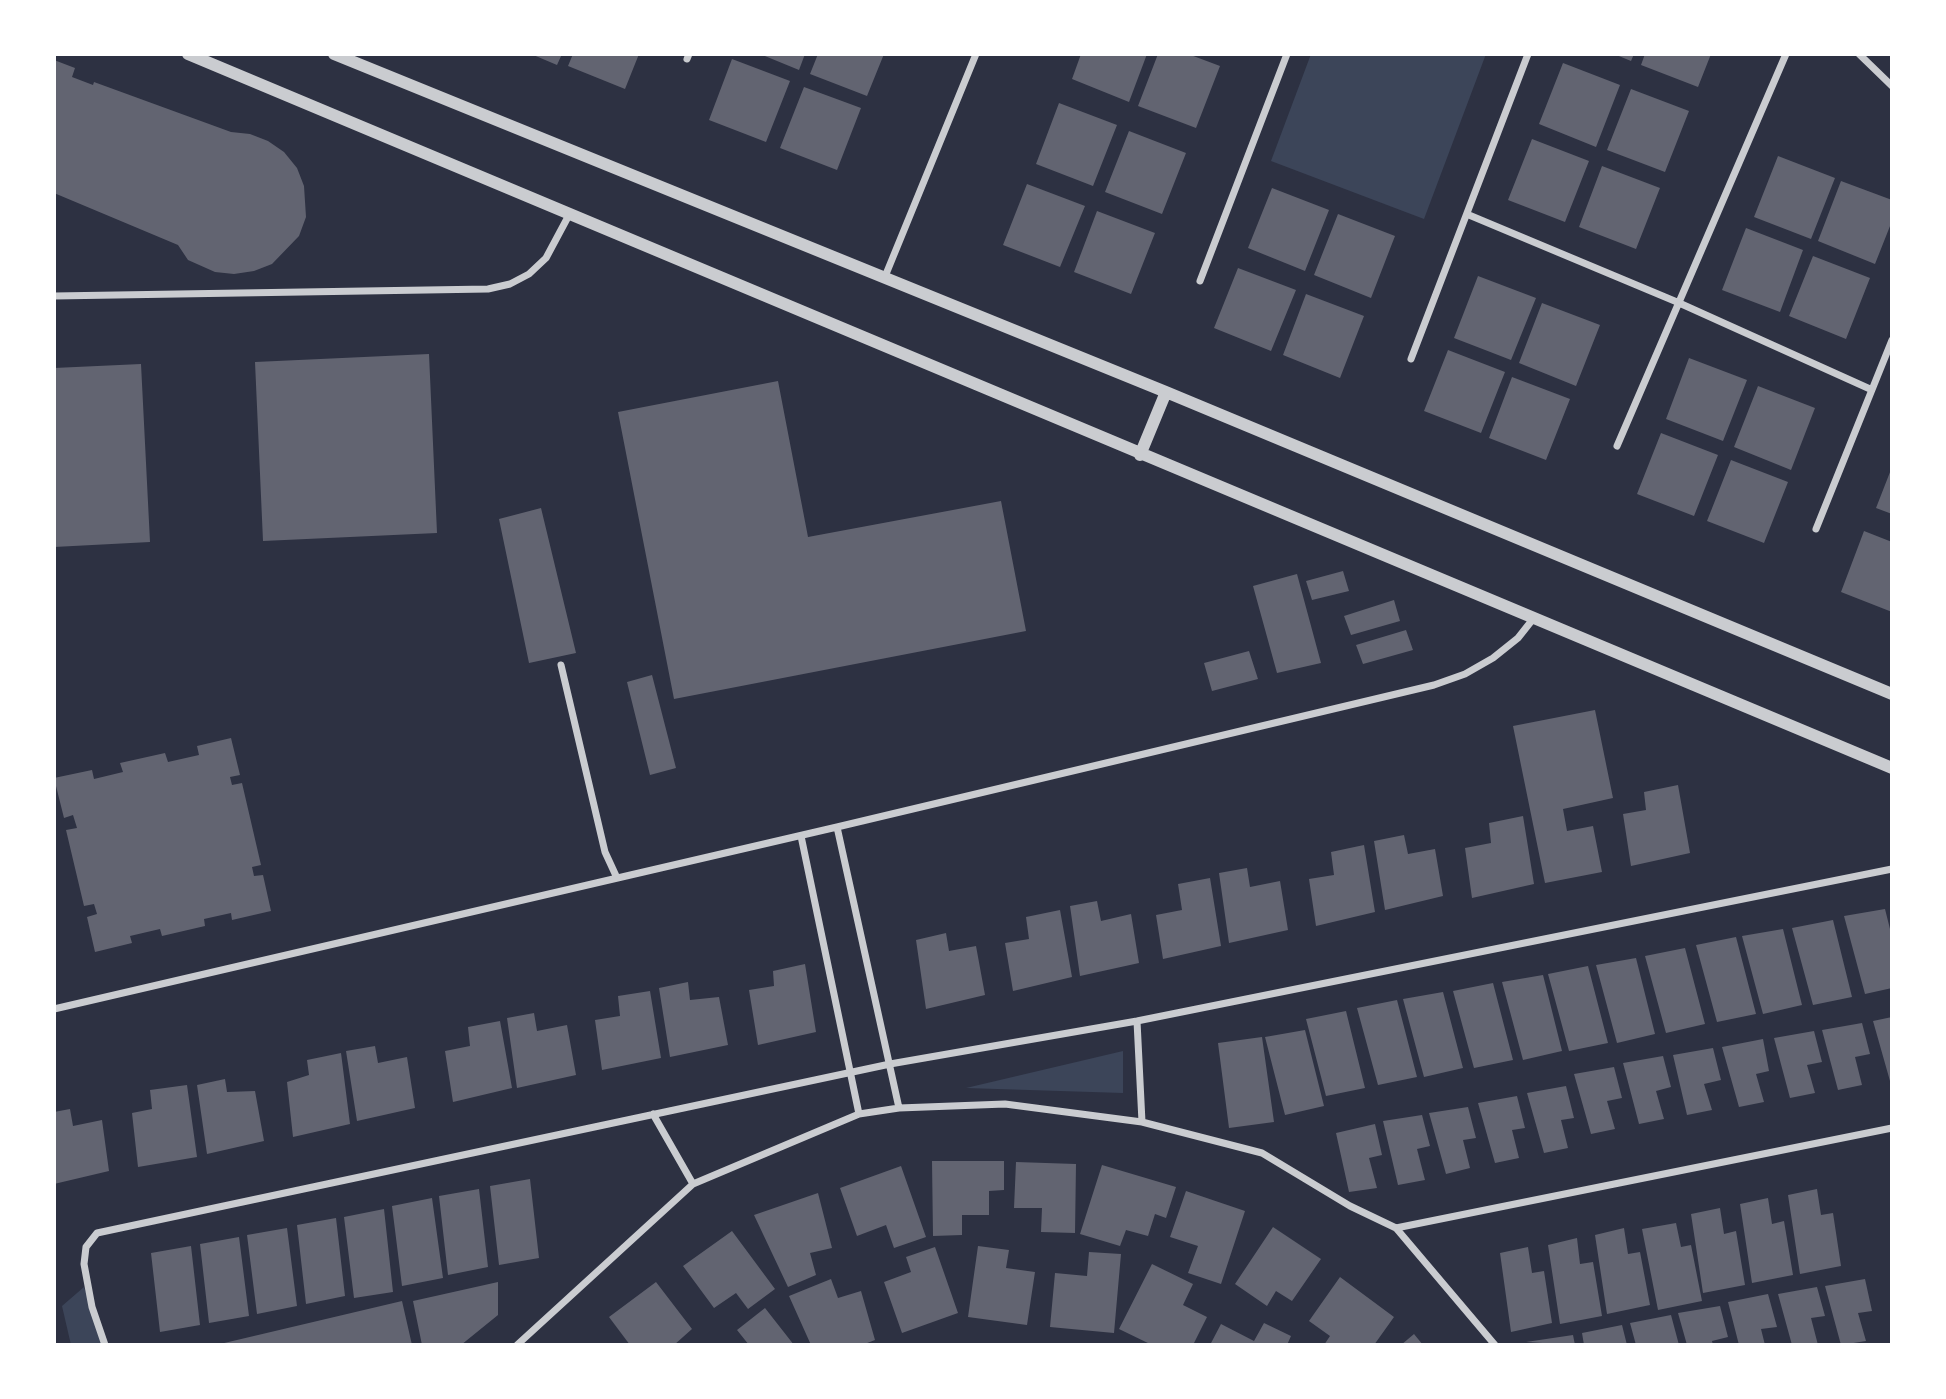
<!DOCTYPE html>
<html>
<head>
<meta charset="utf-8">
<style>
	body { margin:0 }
	#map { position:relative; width:1946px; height:1399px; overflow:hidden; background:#2d3142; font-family:"Work Sans",sans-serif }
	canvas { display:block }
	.frame { position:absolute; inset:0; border:56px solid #fff; pointer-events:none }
</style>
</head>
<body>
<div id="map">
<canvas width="1946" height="1399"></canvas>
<div class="frame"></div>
</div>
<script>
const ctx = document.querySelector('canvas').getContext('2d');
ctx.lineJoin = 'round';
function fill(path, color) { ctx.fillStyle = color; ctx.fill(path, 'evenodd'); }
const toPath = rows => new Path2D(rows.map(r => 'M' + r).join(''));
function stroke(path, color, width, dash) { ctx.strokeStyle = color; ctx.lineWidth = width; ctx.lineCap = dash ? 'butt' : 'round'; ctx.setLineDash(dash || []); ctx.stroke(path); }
const green = toPath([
	[1311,54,1486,54,1424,219,1271,161],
	[1123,1051,1123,1093,966,1088],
	[84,1287,105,1345,71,1345,62,1306]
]);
const building = toPath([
	[531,54,562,54,557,65],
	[573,54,639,54,625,89,568,66],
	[760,54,805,54,799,70],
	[818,54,884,54,867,96,810,74],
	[1081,54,1147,54,1129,102,1072,79],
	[1158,54,1188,54,1220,66,1196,128,1138,106],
	[1614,54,1634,54,1631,61],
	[1645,54,1711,54,1698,87,1641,65],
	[732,59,790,81,766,142,709,120],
	[54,60,75,68,72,77,93,85,94,82,231,132,250,134,268,141,284,152,297,168,304,186,306,217,299,236,272,264,254,271,234,274,215,272,188,260,178,245,54,193],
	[1563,63,1620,85,1596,147,1539,124],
	[804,87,861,108,837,170,780,148],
	[1631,89,1689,111,1665,172,1607,150],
	[1059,103,1117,125,1093,186,1036,164],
	[1129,131,1186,153,1162,214,1105,192],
	[1532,139,1589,161,1565,222,1508,200],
	[1778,156,1835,178,1811,239,1754,217],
	[1602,166,1660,188,1636,249,1579,227],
	[1841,181,1892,200,1892,221,1875,264,1818,241],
	[1027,184,1085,206,1060,267,1003,245],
	[1272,188,1329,210,1305,271,1248,248],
	[1097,211,1155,233,1131,294,1074,272],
	[1338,214,1395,236,1371,298,1314,275],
	[1746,228,1803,250,1780,312,1722,290],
	[1813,256,1870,278,1846,339,1789,316],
	[1238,268,1296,290,1271,351,1214,328],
	[1478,276,1536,298,1511,360,1454,338],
	[1306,294,1364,316,1340,378,1283,355],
	[1542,303,1600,325,1576,386,1519,363],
	[1448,350,1505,372,1481,433,1424,411],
	[429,354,437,533,263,541,255,362],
	[1689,358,1747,380,1723,441,1666,419],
	[141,364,150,542,54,547,54,368],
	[1512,377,1570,399,1546,460,1489,438],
	[778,381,808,537,1001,501,1026,631,674,699,618,412],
	[1758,386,1815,408,1791,470,1734,447],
	[1661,433,1718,455,1694,516,1637,494],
	[1731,460,1788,482,1764,543,1707,521],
	[1892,467,1892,514,1876,508],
	[541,508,576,653,529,663,499,519],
	[1864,531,1892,542,1892,612,1841,592],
	[1343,571,1349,591,1312,600,1306,581],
	[1297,574,1321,663,1277,673,1253,586],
	[1394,600,1400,621,1351,635,1344,616],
	[1406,630,1413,650,1363,664,1356,645],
	[1249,651,1258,679,1212,691,1204,663],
	[652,675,676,768,650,775,627,682],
	[1595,710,1613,798,1563,809,1567,831,1593,826,1602,872,1545,883,1513,726],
	[231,738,240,775,230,777,232,785,242,783,261,865,252,867,254,876,263,875,271,911,232,920,231,913,204,919,205,926,162,936,160,929,130,936,132,943,95,952,87,917,97,914,94,904,84,906,66,830,77,828,73,815,64,818,54,778,92,770,94,779,123,772,120,763,165,753,168,762,199,755,197,746],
	[1678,785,1690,853,1631,866,1623,814,1646,810,1644,792],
	[1523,816,1534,884,1472,898,1465,848,1491,843,1489,823],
	[1404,835,1408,854,1435,849,1443,896,1385,910,1374,841],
	[1364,845,1375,912,1316,926,1309,879,1334,875,1331,852],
	[1247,868,1250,887,1280,881,1288,930,1229,943,1219,873],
	[1210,878,1221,946,1163,959,1156,915,1182,910,1178,884],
	[1097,901,1101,921,1131,914,1139,963,1080,976,1070,906],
	[1885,909,1892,937,1892,988,1865,994,1844,916],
	[1060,910,1072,977,1013,991,1005,943,1029,939,1026,917],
	[1833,920,1852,997,1813,1005,1792,928],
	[1783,929,1802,1005,1763,1014,1742,936],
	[946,933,949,951,976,946,985,995,926,1009,916,940],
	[1736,937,1756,1014,1717,1022,1696,945],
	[1685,948,1705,1024,1666,1033,1645,956],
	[1636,958,1655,1034,1617,1043,1596,965],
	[805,964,816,1032,758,1045,749,990,774,986,773,971],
	[1588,966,1608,1043,1569,1051,1548,974],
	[1543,975,1562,1051,1523,1060,1502,982],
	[688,982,690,1000,719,997,728,1045,670,1057,659,988],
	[1493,983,1513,1060,1474,1068,1453,991],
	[650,991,661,1058,602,1070,595,1020,620,1016,618,996],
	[1443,992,1463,1068,1424,1077,1403,999],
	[1397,1000,1417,1077,1378,1085,1357,1008],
	[1346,1011,1365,1088,1326,1096,1306,1019],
	[534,1013,537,1031,567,1025,576,1075,517,1088,507,1018],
	[1892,1017,1892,1080,1890,1081,1873,1021],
	[500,1021,512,1088,453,1102,445,1051,470,1046,468,1027],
	[1862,1023,1870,1054,1855,1057,1862,1085,1838,1090,1822,1030],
	[1305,1030,1324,1106,1285,1115,1265,1037],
	[1814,1031,1822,1062,1807,1065,1815,1093,1790,1098,1774,1038],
	[1262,1037,1274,1122,1229,1128,1218,1043],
	[1763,1039,1769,1071,1756,1074,1764,1102,1739,1107,1722,1047],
	[375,1046,378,1063,407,1057,415,1108,357,1121,346,1051],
	[1713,1048,1721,1080,1704,1084,1712,1110,1687,1115,1673,1055],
	[341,1053,350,1124,293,1137,287,1082,309,1075,307,1060],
	[1663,1056,1671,1087,1656,1091,1664,1119,1639,1124,1623,1063],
	[1614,1067,1622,1098,1607,1101,1615,1129,1591,1134,1574,1074],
	[225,1079,227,1092,255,1091,264,1141,207,1154,197,1085],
	[187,1085,197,1157,138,1167,132,1113,152,1109,150,1090],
	[1566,1086,1574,1118,1561,1120,1568,1148,1544,1153,1527,1093],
	[1517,1096,1525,1128,1512,1130,1519,1158,1495,1163,1478,1103],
	[1468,1107,1476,1138,1463,1140,1470,1168,1446,1174,1429,1113],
	[70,1109,73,1126,102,1120,109,1171,54,1184,54,1112],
	[1422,1115,1430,1146,1417,1149,1425,1180,1398,1185,1383,1121],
	[1375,1124,1382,1155,1369,1158,1377,1188,1349,1192,1336,1133],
	[932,1161,1004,1161,1004,1190,989,1191,989,1215,962,1215,962,1235,933,1236],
	[1016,1162,1076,1164,1075,1233,1041,1232,1042,1208,1014,1208],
	[1102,1165,1176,1187,1166,1218,1155,1214,1148,1236,1126,1230,1120,1246,1080,1234],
	[901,1166,926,1237,894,1248,886,1225,857,1236,840,1188],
	[530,1179,539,1258,499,1265,490,1186],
	[479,1189,488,1267,448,1275,439,1196],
	[1817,1189,1821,1215,1833,1213,1841,1266,1800,1274,1788,1195],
	[1186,1191,1245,1211,1221,1284,1188,1273,1198,1246,1170,1237],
	[818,1193,832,1248,810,1253,816,1275,788,1287,754,1215],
	[432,1198,443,1278,402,1286,392,1206],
	[1768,1198,1772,1224,1784,1221,1793,1275,1752,1283,1740,1204],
	[1720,1208,1724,1234,1736,1231,1745,1285,1703,1293,1691,1214],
	[384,1209,393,1292,354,1298,344,1217],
	[336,1218,345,1296,306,1304,297,1225],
	[1676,1223,1681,1247,1691,1245,1702,1301,1658,1310,1642,1229],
	[1273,1227,1321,1259,1292,1301,1276,1291,1267,1306,1235,1284],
	[287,1228,297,1306,257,1314,247,1235],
	[1624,1228,1628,1254,1640,1252,1650,1305,1607,1314,1595,1235],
	[732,1231,775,1289,748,1309,736,1293,714,1308,683,1266],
	[239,1237,249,1316,209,1323,200,1244],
	[1577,1238,1580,1264,1593,1262,1602,1316,1560,1324,1548,1245],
	[191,1246,200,1325,160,1332,151,1253],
	[978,1246,1009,1250,1006,1268,1035,1272,1027,1325,968,1317],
	[935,1247,958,1313,902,1333,884,1282,911,1272,906,1257],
	[1528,1247,1532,1273,1544,1271,1552,1323,1511,1332,1500,1253],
	[1089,1252,1121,1254,1114,1333,1050,1327,1055,1273,1087,1276],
	[1152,1264,1193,1284,1183,1305,1207,1317,1193,1345,1152,1345,1119,1329],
	[1340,1277,1394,1317,1374,1345,1324,1345,1330,1336,1309,1321],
	[831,1279,838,1298,861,1291,875,1340,862,1345,811,1345,789,1296],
	[1865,1279,1872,1311,1858,1313,1866,1341,1841,1345,1825,1286],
	[498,1282,498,1315,461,1345,422,1345,413,1301],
	[656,1282,692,1329,674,1345,630,1345,609,1317],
	[1817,1287,1825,1316,1811,1318,1818,1345,1792,1345,1778,1294],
	[1768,1294,1777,1327,1761,1329,1765,1345,1739,1345,1728,1302],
	[402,1301,412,1345,220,1345,220,1344],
	[1720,1306,1728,1337,1712,1341,1713,1345,1687,1345,1678,1313],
	[765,1308,794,1345,749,1345,737,1330],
	[1671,1315,1679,1345,1636,1345,1630,1323],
	[1264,1323,1291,1336,1287,1345,1210,1345,1221,1324,1254,1341],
	[1622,1325,1627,1345,1584,1345,1582,1333],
	[1414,1334,1423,1345,1401,1345],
	[1573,1335,1575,1345,1526,1342]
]);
const minor = toPath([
	[1859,54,1892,86],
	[687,59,689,54],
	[1469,215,1677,302,1870,389],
	[884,279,976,54],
	[1200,281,1287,54],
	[54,296,488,289,510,284,529,274,546,258,569,215],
	[1411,359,1528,54],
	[1617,446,1786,54],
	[1816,529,1892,340],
	[561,665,605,852,617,878],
	[837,827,899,1108],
	[801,836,859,1114],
	[54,1009,837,827,1434,685,1465,674,1493,658,1518,638,1533,619],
	[1137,1021,1142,1122],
	[653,1114,693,1184],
	[1396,1228,1892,1128],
	[105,1345,92,1307,84,1264,86,1247,97,1233,890,1064,1137,1021,1892,869],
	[517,1345,693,1184,859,1114,899,1108,1005,1104,1142,1122,1262,1153,1350,1206,1396,1228,1495,1345]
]);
const tertiary = toPath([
	[188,54,1892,768],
	[334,54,1166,392,1892,694],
	[1140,455,1166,392]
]);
fill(green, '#3c4559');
fill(building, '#626471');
stroke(minor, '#caccd0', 7);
stroke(tertiary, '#caccd0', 12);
</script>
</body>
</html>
